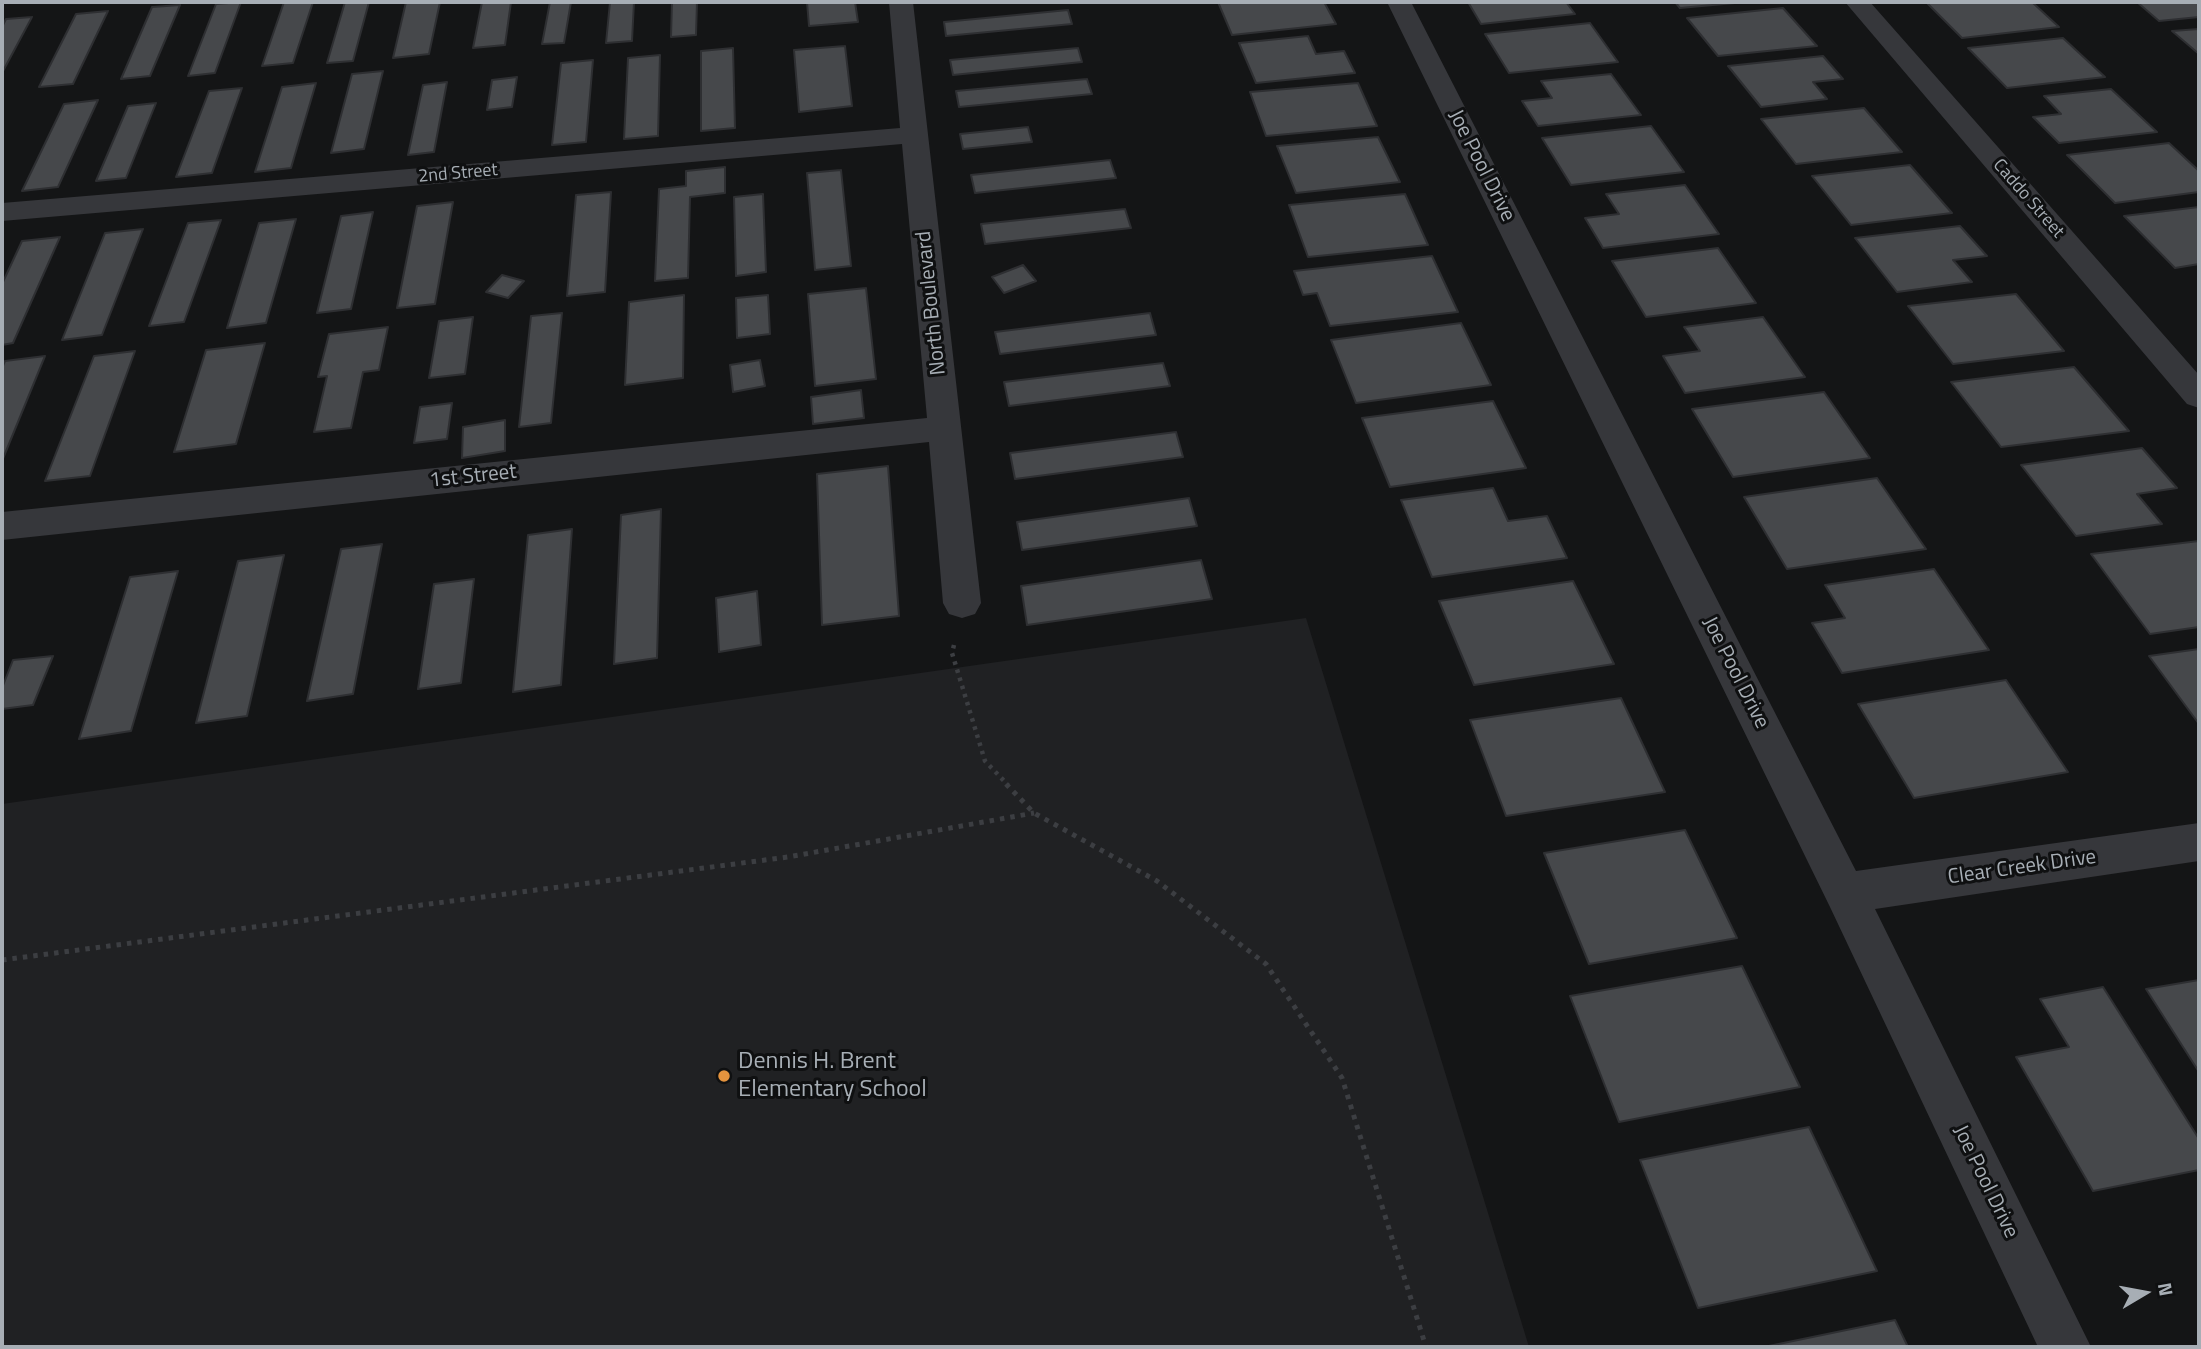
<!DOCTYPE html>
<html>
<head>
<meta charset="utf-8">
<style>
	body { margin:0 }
	#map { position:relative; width:2201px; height:1349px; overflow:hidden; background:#141516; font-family:"Titillium Web",sans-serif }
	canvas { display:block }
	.frame { position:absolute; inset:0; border:4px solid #a7aeb5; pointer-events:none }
	.north { position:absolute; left:2110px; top:1258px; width:70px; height:70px; -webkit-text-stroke:5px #0f1011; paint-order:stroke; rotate:80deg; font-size:19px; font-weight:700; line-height:28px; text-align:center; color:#a7aeb5 }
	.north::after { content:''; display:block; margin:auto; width:24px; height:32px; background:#a7aeb5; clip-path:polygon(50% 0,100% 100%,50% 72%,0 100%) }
</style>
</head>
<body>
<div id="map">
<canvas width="2201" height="1349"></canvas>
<div class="frame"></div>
<div class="north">N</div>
</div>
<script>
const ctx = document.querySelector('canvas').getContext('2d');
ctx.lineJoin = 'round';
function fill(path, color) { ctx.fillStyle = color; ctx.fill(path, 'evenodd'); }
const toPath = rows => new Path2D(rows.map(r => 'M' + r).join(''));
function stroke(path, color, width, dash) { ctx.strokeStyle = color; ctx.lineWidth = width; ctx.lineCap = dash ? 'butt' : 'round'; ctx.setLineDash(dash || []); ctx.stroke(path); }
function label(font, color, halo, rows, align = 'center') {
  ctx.font = font + ' "Titillium Web",sans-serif'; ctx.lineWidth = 6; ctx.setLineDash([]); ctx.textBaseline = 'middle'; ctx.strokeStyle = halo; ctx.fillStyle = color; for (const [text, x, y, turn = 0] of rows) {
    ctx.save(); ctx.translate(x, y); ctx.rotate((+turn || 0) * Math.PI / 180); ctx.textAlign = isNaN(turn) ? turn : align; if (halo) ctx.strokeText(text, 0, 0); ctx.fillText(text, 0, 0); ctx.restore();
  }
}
const built = toPath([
	[1306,618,1529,1347,2,1347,2,804]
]);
const building = toPath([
	[241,2,215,73,188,76,216,4,241,2],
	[284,2,313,2,293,63,262,66,284,2],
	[345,2,369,2,353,61,327,63,345,2],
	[406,2,440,2,429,54,393,58,406,2],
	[482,2,511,2,505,45,473,48,482,2],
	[550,2,571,2,564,43,542,44,550,2],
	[610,2,634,2,632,41,606,43,610,2],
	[672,2,697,2,696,35,671,37,672,2],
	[807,2,855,2,858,22,809,26,807,2],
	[1218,2,1324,2,1336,24,1232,35,1218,2],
	[1468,2,1566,2,1575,14,1481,24,1468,2],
	[1675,2,1746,2,1680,8,1675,2],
	[1926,2,2050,2,2033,3,2059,27,1962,38,1926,2],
	[2137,2,2199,2,2199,17,2159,21,2137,2],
	[180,5,150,76,121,79,152,7,180,5],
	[1783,8,1817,46,1718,56,1687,18,1783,8],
	[1068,10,1072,24,946,36,944,22,1068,10],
	[108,11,73,84,39,87,76,14,108,11],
	[32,17,2,73,2,27,6,19,32,17],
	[1590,23,1618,62,1509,73,1485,34,1590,23],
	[2199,29,2199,54,2172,31,2199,29],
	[1308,36,1316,54,1344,51,1355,73,1256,83,1239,43,1308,36],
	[2063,38,2105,77,2007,88,1968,48,2063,38],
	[845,46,852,106,799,112,794,50,845,46],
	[733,48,735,128,701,131,701,51,733,48],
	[1078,48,1082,62,953,75,950,60,1078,48],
	[660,55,658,136,624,139,628,58,660,55],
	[1823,56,1843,79,1813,82,1827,99,1761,107,1728,66,1823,56],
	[593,60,586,142,552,145,561,63,593,60],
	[383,71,364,149,331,153,352,74,383,71],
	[1611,74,1641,115,1538,126,1522,101,1552,98,1541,81,1611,74],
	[517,77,512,107,487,110,492,80,517,77],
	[1087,79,1092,94,959,107,956,91,1087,79],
	[447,82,434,152,408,155,423,85,447,82],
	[316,83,291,168,255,172,282,87,316,83],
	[1358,83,1377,126,1266,136,1250,92,1358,83],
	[242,88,212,173,176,177,209,91,242,88],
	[2111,89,2157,132,2059,143,2033,117,2061,114,2044,96,2111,89],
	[98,100,58,187,22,191,64,104,98,100],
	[156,103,126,178,96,181,128,106,156,103],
	[1864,108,1902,152,1796,164,1761,119,1864,108],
	[1651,126,1684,172,1571,185,1542,138,1651,126],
	[1028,127,1032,142,963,149,960,134,1028,127],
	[1378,137,1400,182,1296,193,1277,146,1378,137],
	[2169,143,2199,171,2199,192,2115,203,2067,155,2169,143],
	[1110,160,1116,178,975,193,971,175,1110,160],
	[1910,165,1952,213,1851,225,1812,176,1910,165],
	[725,167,725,193,690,197,688,278,655,281,659,189,686,186,686,171,725,167],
	[841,170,851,266,815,270,807,173,841,170],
	[1685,185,1719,234,1603,248,1585,218,1619,214,1606,194,1685,185],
	[611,192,605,292,567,296,576,195,611,192],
	[763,194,766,272,736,276,734,197,763,194],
	[1405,194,1428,245,1308,257,1289,205,1405,194],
	[453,202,435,304,397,308,417,206,453,202],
	[2199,207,2199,264,2175,268,2124,216,2199,207],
	[1125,209,1131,228,985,244,981,224,1125,209],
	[373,212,351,309,317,313,341,216,373,212],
	[296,219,266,323,227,328,259,223,296,219],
	[221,220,184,322,149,326,188,223,221,220],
	[1960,226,1987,256,1953,260,1972,282,1897,292,1855,238,1960,226],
	[143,229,102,335,62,340,105,233,143,229],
	[60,237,13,343,2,345,2,284,22,241,60,237],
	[1718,248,1756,303,1646,317,1612,261,1718,248],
	[1432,256,1458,312,1330,326,1317,293,1303,295,1294,271,1432,256],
	[1023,265,1036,281,1004,293,992,277,1023,265],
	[502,275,524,281,508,298,486,292,502,275],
	[866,288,876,379,815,386,808,294,866,288],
	[2016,294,2064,351,1953,364,1908,306,2016,294],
	[684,295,683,378,625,385,629,302,684,295],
	[768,295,770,334,737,338,736,298,768,295],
	[562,313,551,423,519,427,531,316,562,313],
	[1150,313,1156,335,1000,354,995,332,1150,313],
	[473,317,465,374,429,378,439,321,473,317],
	[1763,317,1805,377,1685,393,1663,356,1700,351,1684,327,1763,317],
	[1461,323,1491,385,1356,403,1331,340,1461,323],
	[388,327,379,370,363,372,351,428,314,432,327,376,318,377,329,334,388,327],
	[265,343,236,444,174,452,206,350,265,343],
	[135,351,90,476,45,481,94,356,135,351],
	[45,356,2,461,2,368,5,361,45,356],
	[760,360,765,386,733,392,730,365,760,360],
	[1163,363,1170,386,1009,406,1004,382,1163,363],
	[2074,367,2129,431,2001,447,1951,382,2074,367],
	[861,390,864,418,813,424,811,397,861,390],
	[1824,392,1870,458,1733,477,1692,409,1824,392],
	[1493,401,1526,468,1390,487,1362,418,1493,401],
	[452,403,447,439,414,443,420,407,452,403],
	[505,420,505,451,462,458,463,427,505,420],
	[1176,432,1183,457,1015,479,1010,453,1176,432],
	[2142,448,2177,488,2137,494,2162,524,2076,536,2021,465,2142,448],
	[888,466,899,616,822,625,817,474,888,466],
	[1877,478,1926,549,1787,569,1744,497,1877,478],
	[1493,488,1508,521,1547,516,1567,558,1432,577,1401,500,1493,488],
	[1189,498,1197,526,1022,550,1017,522,1189,498],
	[661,509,657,658,614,664,621,515,661,509],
	[572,529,561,685,513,692,528,535,572,529],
	[2199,541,2199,627,2150,634,2091,554,2199,541],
	[382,544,353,694,307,701,341,549,382,544],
	[284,555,247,716,196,723,238,561,284,555],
	[1201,560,1212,599,1027,625,1021,586,1201,560],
	[1934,569,1989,650,1842,673,1812,623,1845,618,1825,585,1934,569],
	[178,571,131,731,79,739,130,577,178,571],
	[474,579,461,683,418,689,434,584,474,579],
	[1573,581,1614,664,1474,685,1439,601,1573,581],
	[757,591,761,645,719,652,716,598,757,591],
	[2199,649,2199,724,2149,656,2199,649],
	[53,656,33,705,2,709,2,688,13,660,53,656],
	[2006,680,2068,772,1914,798,1858,704,2006,680],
	[1621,698,1665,792,1506,816,1470,720,1621,698],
	[1685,830,1737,938,1589,964,1544,853,1685,830],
	[1742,966,1800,1087,1619,1122,1570,996,1742,966],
	[2199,980,2199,1072,2146,989,2199,980],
	[2103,987,2199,1139,2199,1170,2093,1191,2016,1057,2069,1047,2040,999,2103,987],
	[1809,1127,1877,1271,1698,1308,1640,1160,1809,1127],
	[1895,1320,1908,1347,1764,1347,1895,1320]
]);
const pathFar1 = toPath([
	[954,645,952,653,985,761,1008,785]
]);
const path = toPath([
	[1006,784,1034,813,1157,881,1266,964,1342,1078,1426,1347],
	[2,960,788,857,1034,813]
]);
const minor = toPath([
	[889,2,913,2,981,603,975,614,962,618,949,614,943,603,929,442,2,540,2,512,927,418,902,144,2,221,2,203,900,128,889,2],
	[1387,2,1411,2,1856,871,2199,823,2199,861,1875,909,2091,1347,2038,1347,1830,907,1387,2],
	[1845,2,1870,2,2199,375,2199,408,2187,404,1845,2]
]);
const markers = [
	[724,1076,7,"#e4933e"]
];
const farStreetnames = [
	["2nd Street",458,174,-5],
	["Caddo Street",2028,199,49]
];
const streetNames = [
	["Joe Pool Drive",1481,166,63],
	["North Boulevard",932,303,-96],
	["1st Street",473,477,-6],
	["Joe Pool Drive",1735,673,63],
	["Clear Creek Drive",2022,868,-8],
	["Joe Pool Drive",1985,1182,64]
];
const nearPoinames = [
	["Dennis H. Brent",738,1062],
	["Elementary School",738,1090]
];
fill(built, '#202123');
fill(building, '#46484b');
stroke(building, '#2e2f32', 2);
stroke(pathFar1, '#3c3e42', 4.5, [3.5, 5]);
stroke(path, '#3c3e42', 5, [4.5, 6]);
fill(minor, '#36373b');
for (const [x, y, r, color] of markers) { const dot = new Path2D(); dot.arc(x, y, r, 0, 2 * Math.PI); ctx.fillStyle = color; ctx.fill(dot); stroke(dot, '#0f1011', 2.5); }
label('18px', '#a7aeb5', '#0f1011', farStreetnames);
label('21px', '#a7aeb5', '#0f1011', streetNames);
label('24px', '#a7aeb5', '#0f1011', nearPoinames, 'left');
</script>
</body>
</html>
